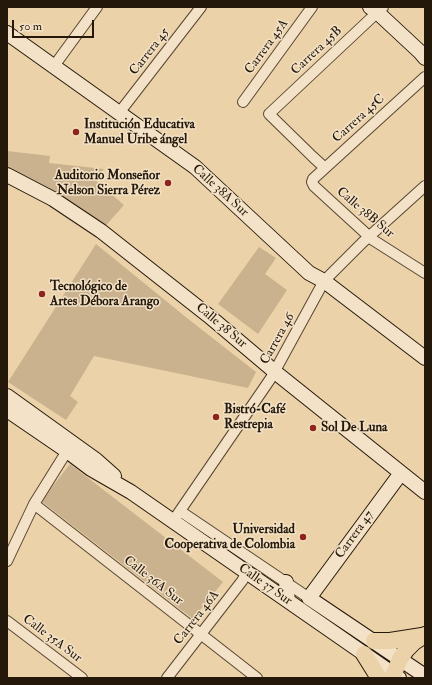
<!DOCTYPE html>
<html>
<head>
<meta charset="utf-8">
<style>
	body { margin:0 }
	#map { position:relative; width:432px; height:685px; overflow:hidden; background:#ecd2a9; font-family:"IM FELL Double Pica",serif }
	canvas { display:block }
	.frame { position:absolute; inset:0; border:8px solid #24180a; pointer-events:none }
	.scale { position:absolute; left:12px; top:20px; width:82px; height:18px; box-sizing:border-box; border:2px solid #24180a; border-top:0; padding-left:5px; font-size:12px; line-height:14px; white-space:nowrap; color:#24180a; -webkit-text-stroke:3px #f3e2c7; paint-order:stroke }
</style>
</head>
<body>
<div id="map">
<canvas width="432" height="685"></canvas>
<div class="frame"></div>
<div class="scale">50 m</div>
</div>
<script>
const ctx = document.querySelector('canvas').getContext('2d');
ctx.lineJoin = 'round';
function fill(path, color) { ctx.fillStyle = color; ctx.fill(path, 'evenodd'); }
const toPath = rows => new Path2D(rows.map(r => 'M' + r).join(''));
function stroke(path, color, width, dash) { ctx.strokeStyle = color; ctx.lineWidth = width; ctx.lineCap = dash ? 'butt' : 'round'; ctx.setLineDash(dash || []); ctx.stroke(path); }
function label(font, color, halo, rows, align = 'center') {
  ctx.font = font + ' "IM FELL Double Pica",serif'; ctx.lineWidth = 3; ctx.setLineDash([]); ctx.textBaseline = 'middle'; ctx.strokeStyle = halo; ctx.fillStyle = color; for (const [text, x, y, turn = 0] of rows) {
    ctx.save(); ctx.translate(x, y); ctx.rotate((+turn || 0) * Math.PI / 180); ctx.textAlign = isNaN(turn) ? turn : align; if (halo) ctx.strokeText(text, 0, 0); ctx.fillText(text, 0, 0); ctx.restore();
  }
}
const green = toPath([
	[7,151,50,156,49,163,104,169,95,180,124,205,101,231,7,175],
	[96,244,187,318,256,372,248,388,94,356,70,396,78,402,66,420,8,382],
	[259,247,276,258,265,274,287,290,258,334,218,304],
	[70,464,223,582,193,619,41,501]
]);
const street = toPath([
	[54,66,97,7],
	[425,77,313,179,312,182,314,186,373,240,425,273],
	[243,102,312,7],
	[119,113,201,7],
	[325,168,313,157,269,114,383,7],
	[34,504,257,678],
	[180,511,309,598],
	[173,521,271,378,324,281,363,242,425,186],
	[7,561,34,504,67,451],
	[7,621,82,678],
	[167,678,242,581,247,573]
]);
const secondary = toPath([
	[370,7,377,12,420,52,425,58],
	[7,33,195,167,309,273,324,281,425,358],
	[7,175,53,199,101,231,209,316,280,376,425,492],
	[7,396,96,460,114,476],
	[7,410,67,451,91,469,131,492,399,678],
	[401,473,309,598,425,676],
	[286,582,288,601]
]);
const primary = toPath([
	[374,641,390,641,422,636],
	[364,654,379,678],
	[392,678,400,659,406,650,414,642,425,635]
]);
const markers = [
	[76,132,4,"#8f2418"],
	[168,183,4,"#8f2418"],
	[42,294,4,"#8f2418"],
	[216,417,4,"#8f2418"],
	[313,428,4,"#8f2418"],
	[303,537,4,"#8f2418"]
];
const streetNames = [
	["Carrera 45A",267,47,-54],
	["Carrera 45B",317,51,-43],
	["Carrera 45",150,52,-52],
	["Carrera 45C",359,119,-42],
	["Calle 38A Sur",220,191,42],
	["Calle 38B Sur",365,213,40],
	["Calle 38 Sur",221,326,40],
	["Carrera 46",278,339,-61],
	["Carrera 47",355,535,-54],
	["Calle 36A Sur",153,581,38],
	["Calle 37 Sur",265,585,35],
	["Carrera 46A",197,618,-52],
	["Calle 35A Sur",52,639,37]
];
const poiNames = [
	["Institución Educativa",84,125],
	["Manuel Uribe ángel",84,140],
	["Auditorio Monseñor",160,176,"right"],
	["Nelson Sierra Pérez",160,191,"right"],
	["Tecnológico de",50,287],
	["Artes Débora Arango",50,302],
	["Bistró-Café",224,410],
	["Restrepia",224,425],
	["Sol De Luna",321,428],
	["Universidad",295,530,"right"],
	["Cooperativa de Colombia",295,545,"right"]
];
fill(green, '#cab28e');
stroke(street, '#564632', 12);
stroke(secondary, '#24180a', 16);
stroke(primary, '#24180a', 18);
stroke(street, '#f3e2c7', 10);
stroke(secondary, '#f3e2c7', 14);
stroke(primary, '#ecd2a9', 16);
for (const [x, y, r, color] of markers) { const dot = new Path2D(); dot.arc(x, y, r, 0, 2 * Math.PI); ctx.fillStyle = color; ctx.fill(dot); stroke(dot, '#f3e2c7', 1.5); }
label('13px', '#24180a', '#f3e2c7', streetNames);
label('bold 13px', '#24180a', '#f3e2c7', poiNames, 'left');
</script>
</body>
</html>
